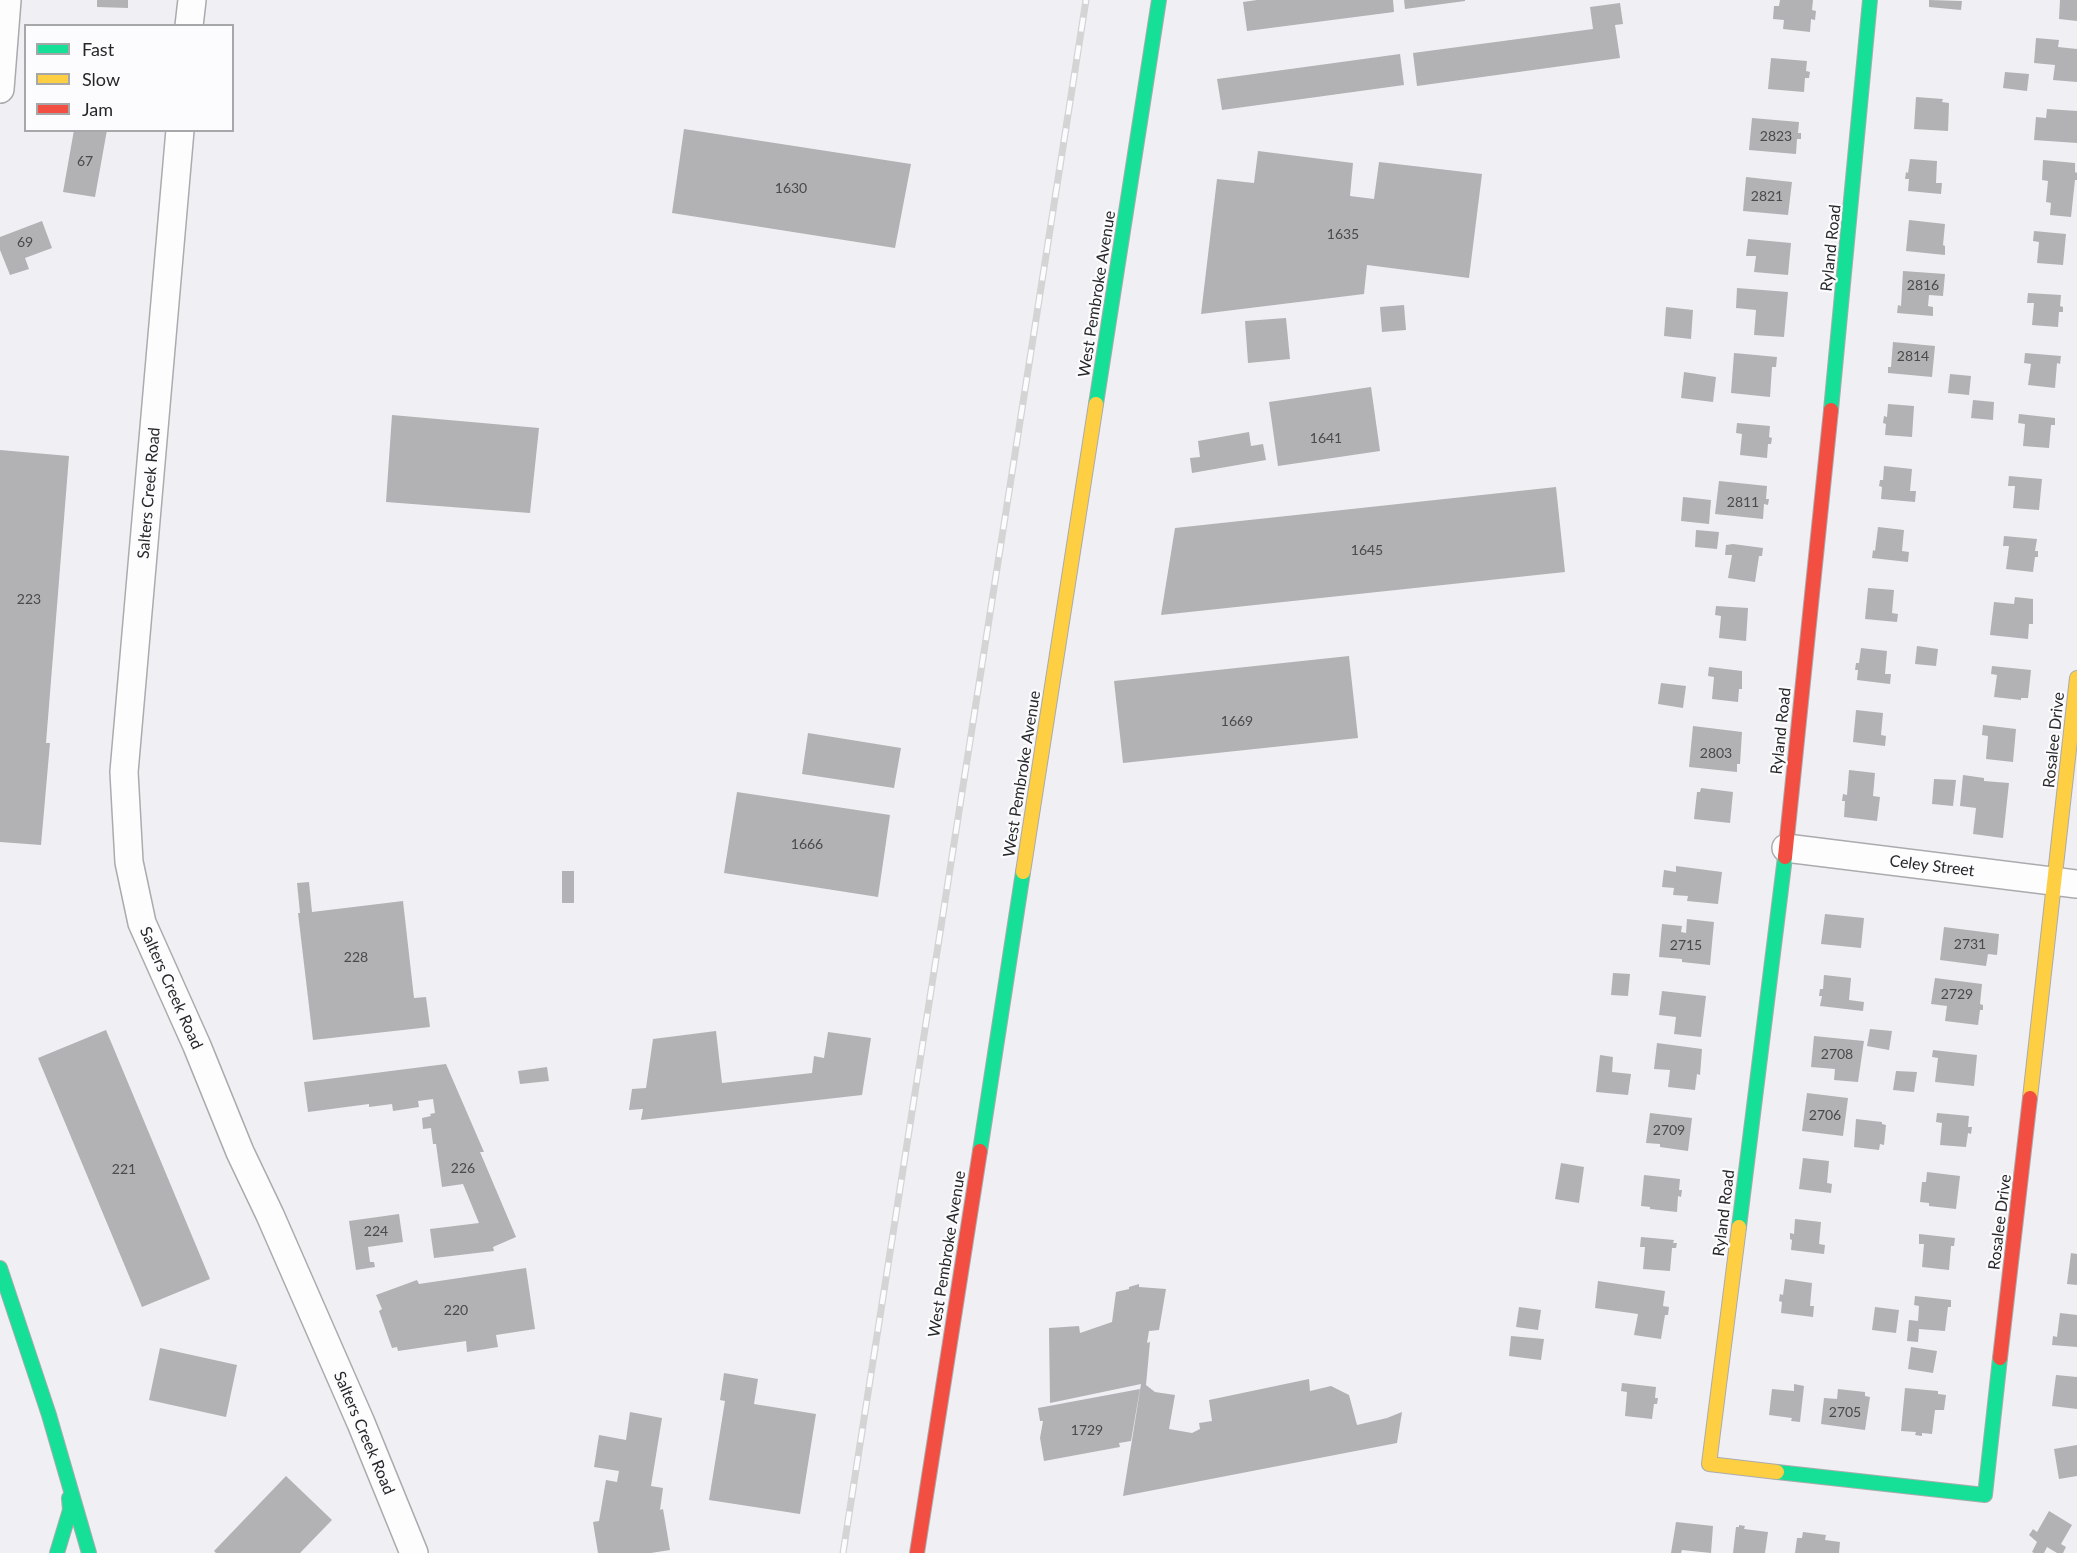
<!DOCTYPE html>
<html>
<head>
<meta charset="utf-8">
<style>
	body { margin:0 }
	#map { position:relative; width:2077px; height:1553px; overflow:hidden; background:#f0f0f4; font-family:Lato,sans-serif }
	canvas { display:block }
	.legend { position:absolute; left:24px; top:24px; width:210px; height:108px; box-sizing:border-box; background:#fcfcfe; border:2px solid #a6a7a9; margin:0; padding:8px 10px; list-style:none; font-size:18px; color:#262729 }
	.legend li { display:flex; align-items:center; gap:12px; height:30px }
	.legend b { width:30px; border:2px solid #a6a7a9 }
</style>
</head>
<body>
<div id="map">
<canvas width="2077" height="1553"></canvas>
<ul class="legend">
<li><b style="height:8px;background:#16e098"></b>Fast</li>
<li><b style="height:8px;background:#ffcf43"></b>Slow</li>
<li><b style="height:8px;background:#f24e42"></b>Jam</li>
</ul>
</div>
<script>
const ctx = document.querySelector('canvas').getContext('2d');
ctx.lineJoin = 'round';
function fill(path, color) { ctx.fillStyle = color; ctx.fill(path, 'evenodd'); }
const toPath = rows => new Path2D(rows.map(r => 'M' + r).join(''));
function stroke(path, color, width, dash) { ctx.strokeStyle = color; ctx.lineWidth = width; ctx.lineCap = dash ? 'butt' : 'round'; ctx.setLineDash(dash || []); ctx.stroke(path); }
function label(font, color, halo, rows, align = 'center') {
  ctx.font = font + ' Lato,sans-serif'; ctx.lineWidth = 4.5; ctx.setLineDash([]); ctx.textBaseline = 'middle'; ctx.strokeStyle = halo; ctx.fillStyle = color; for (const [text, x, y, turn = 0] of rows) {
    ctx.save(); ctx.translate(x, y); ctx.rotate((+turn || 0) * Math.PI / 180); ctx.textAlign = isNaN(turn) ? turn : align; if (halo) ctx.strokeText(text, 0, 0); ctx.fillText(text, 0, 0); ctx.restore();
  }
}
const building = toPath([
	[97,0,128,0,128,8,97,7],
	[1257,0,1393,0,1394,12,1247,31,1243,2],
	[1404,0,1465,0,1465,1,1405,9],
	[1780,0,1813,0,1812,10,1816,11,1815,20,1811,19,1810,32,1783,29,1784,20,1773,19,1774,6,1779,6],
	[1929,0,1962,1,1961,10,1929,7],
	[2060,0,2077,0,2077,21,2059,19],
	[1620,3,1623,24,1615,25,1620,58,1417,86,1413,53,1593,29,1590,7],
	[2036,38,2059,40,2058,47,2077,49,2077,82,2053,80,2055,65,2034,63],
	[1400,54,1404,85,1222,110,1217,79],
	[1771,58,1807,61,1806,71,1810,72,1809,78,1805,78,1804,92,1768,89],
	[2005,72,2029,74,2027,91,2003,88],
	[1916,97,1943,99,1942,102,1949,103,1948,131,1914,129],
	[2047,109,2077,111,2077,143,2034,140,2036,117,2046,118],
	[1752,118,1799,122,1798,133,1801,133,1801,139,1797,139,1796,154,1749,150],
	[684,129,911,164,895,248,672,213],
	[74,130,107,130,95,197,63,192],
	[1258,151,1353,163,1350,196,1374,199,1379,162,1482,174,1469,278,1367,265,1364,294,1201,314,1217,179,1254,183],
	[1910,159,1937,161,1936,183,1942,183,1941,194,1908,191,1909,179,1905,179,1906,172,1908,173],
	[2043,160,2075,163,2075,172,2077,173,2077,180,2075,180,2071,217,2050,215,2051,203,2046,202,2048,181,2042,180],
	[1746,177,1792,182,1788,215,1743,211],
	[1909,220,1945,224,1943,245,1945,246,1945,255,1906,251],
	[42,221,52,248,25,258,29,269,10,275,0,250,0,237],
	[2034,231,2066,234,2063,265,2037,263,2039,242,2033,241],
	[1748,239,1791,243,1788,275,1754,272,1756,256,1746,256],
	[1903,271,1945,274,1943,296,1929,295,1928,306,1933,307,1933,316,1897,313,1898,305,1901,306],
	[1737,288,1788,292,1784,337,1754,335,1756,310,1736,308],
	[2028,293,2061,295,2060,306,2063,307,2063,312,2059,312,2058,327,2032,325,2034,303,2027,303],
	[1404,305,1406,330,1382,332,1380,307],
	[1666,307,1693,310,1691,339,1664,336],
	[1286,318,1290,359,1248,363,1245,321],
	[1893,342,1935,346,1932,377,1888,373,1888,367,1891,367],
	[1734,353,1777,357,1776,367,1772,367,1770,397,1731,393],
	[2025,353,2061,356,2060,364,2057,363,2055,388,2028,385,2031,364,2024,363],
	[1684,372,1716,377,1713,402,1681,398],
	[1950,374,1971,376,1969,395,1948,393],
	[1371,387,1380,451,1278,466,1269,402],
	[1973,400,1994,402,1993,420,1971,418],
	[1888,404,1914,406,1912,437,1885,435,1886,424,1883,423,1884,416,1887,417],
	[2019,414,2055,418,2055,425,2051,425,2049,448,2023,446,2025,424,2018,423],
	[392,415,539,428,530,513,386,502],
	[1737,423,1770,426,1769,437,1772,438,1771,444,1768,444,1767,458,1740,455,1742,434,1736,433],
	[1249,432,1251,446,1263,444,1266,460,1192,473,1190,458,1200,457,1198,441],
	[0,450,69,456,46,743,50,743,41,845,0,842],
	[1884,466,1912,469,1910,491,1916,491,1915,502,1881,499,1882,487,1879,486,1880,480,1883,480],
	[2009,476,2042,479,2039,510,2013,508,2015,486,2008,486],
	[1719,481,1767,486,1766,499,1769,499,1768,505,1764,504,1763,519,1715,514],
	[1556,487,1565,572,1161,615,1175,528],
	[1683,497,1711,500,1709,524,1681,521],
	[1878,527,1904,530,1902,551,1909,552,1908,562,1872,558,1873,550,1875,551],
	[1696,530,1719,532,1717,549,1695,547],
	[2004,536,2037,539,2035,551,2038,551,2038,557,2035,557,2033,572,2006,569,2009,546,2003,546],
	[1733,544,1763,548,1762,556,1759,556,1755,582,1728,578,1732,555,1725,555,1726,545],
	[1868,588,1894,590,1892,613,1898,614,1897,622,1865,619],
	[2015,597,2033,599,2033,624,2029,624,2028,639,1990,635,1994,602,2014,604],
	[1716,606,1748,608,1746,641,1719,638,1721,616,1715,615],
	[1917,646,1938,649,1936,666,1915,664],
	[1861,648,1887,651,1885,674,1891,674,1890,684,1857,680,1858,670,1855,670,1856,663,1859,663],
	[1349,656,1358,738,1123,763,1114,681],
	[1992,666,2031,670,2028,698,2021,698,2021,700,1994,697,1997,675,1991,674],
	[1709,667,1742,671,1742,689,1739,689,1738,702,1712,699,1714,677,1708,676],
	[1661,683,1686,686,1683,708,1658,704],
	[1856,710,1883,713,1881,735,1886,736,1885,746,1853,742],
	[1983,725,2016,729,2013,762,1986,759,1988,736,1982,735],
	[1693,726,1742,732,1740,764,1737,764,1737,772,1689,767],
	[808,733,901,748,894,788,802,774],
	[1849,770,1875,773,1873,796,1880,797,1877,821,1844,817,1845,801,1842,801,1843,794,1847,795],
	[1963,775,1984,778,1984,781,2009,783,2003,838,1973,834,1976,808,1960,806],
	[1934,779,1956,780,1953,806,1932,804],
	[1701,788,1733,792,1730,823,1694,819,1697,792,1700,792],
	[737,792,890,815,878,897,724,873],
	[1676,866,1722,872,1718,904,1687,901,1688,896,1673,895,1674,888,1662,887,1664,870,1676,872],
	[562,871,574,871,574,903,562,903],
	[309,882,312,912,403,901,414,998,426,997,430,1027,313,1040,298,913,300,913,297,883],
	[1825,914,1864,918,1861,948,1821,944],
	[1687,919,1714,922,1710,965,1682,962,1682,959,1659,957,1662,924,1682,926,1681,932,1686,933],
	[1944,927,1999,934,1997,955,1988,954,1986,966,1940,960],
	[1613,973,1630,974,1628,996,1611,995],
	[1824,975,1851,978,1849,1000,1864,1002,1863,1011,1820,1006,1822,996,1819,996,1820,989,1823,989],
	[1935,978,1982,984,1980,1004,1983,1005,1983,1010,1980,1010,1978,1025,1945,1021,1947,1006,1931,1004],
	[1662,991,1706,996,1701,1037,1674,1034,1676,1017,1659,1015],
	[1870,1029,1892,1031,1889,1050,1867,1046],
	[106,1030,210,1279,142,1307,38,1058],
	[716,1031,722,1083,812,1073,814,1056,824,1058,828,1032,871,1038,862,1095,641,1120,643,1109,629,1110,632,1089,646,1088,653,1039],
	[1814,1036,1864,1041,1858,1082,1834,1080,1835,1069,1811,1067],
	[1657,1043,1702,1049,1700,1075,1697,1074,1695,1090,1668,1087,1670,1070,1654,1069],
	[1933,1050,1977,1055,1974,1086,1935,1082,1938,1058,1932,1057],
	[1600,1055,1613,1057,1612,1072,1631,1074,1628,1095,1596,1092],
	[446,1064,484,1152,480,1152,516,1237,493,1247,494,1251,434,1258,430,1229,479,1223,463,1184,442,1187,436,1144,433,1144,431,1128,423,1129,422,1118,431,1116,430,1114,435,1113,433,1099,418,1101,419,1107,393,1111,392,1104,369,1107,369,1104,308,1112,304,1082],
	[547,1067,549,1081,520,1084,518,1071],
	[1896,1071,1917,1072,1914,1092,1893,1090],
	[1807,1093,1848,1098,1843,1136,1802,1131],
	[1650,1113,1692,1118,1688,1151,1660,1147,1660,1144,1646,1143],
	[1937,1113,1969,1116,1968,1127,1972,1127,1971,1134,1968,1133,1966,1147,1940,1145,1942,1123,1936,1122],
	[1856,1119,1882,1122,1882,1124,1886,1125,1884,1145,1880,1144,1879,1150,1854,1147],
	[1803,1158,1829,1161,1827,1183,1832,1184,1831,1193,1799,1189],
	[1561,1163,1584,1167,1579,1203,1555,1199],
	[1927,1172,1960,1176,1956,1209,1929,1206,1929,1203,1920,1202,1922,1182,1926,1182],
	[1644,1175,1680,1179,1679,1190,1682,1190,1681,1197,1678,1196,1677,1212,1650,1209,1650,1207,1641,1206],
	[399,1214,403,1242,368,1247,370,1262,374,1262,375,1267,356,1270,349,1221],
	[1795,1219,1821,1222,1819,1244,1825,1245,1824,1254,1791,1250,1792,1240,1790,1239,1790,1233,1794,1234],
	[1919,1234,1955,1238,1954,1246,1951,1246,1949,1270,1922,1267,1924,1244,1919,1244],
	[1641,1237,1674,1240,1673,1243,1677,1243,1676,1248,1672,1248,1670,1271,1643,1269,1645,1247,1640,1247],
	[2071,1253,2077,1254,2077,1285,2067,1284],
	[526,1268,535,1329,496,1335,498,1347,467,1352,466,1341,398,1351,397,1347,392,1348,379,1311,382,1309,376,1295,417,1280,419,1284],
	[1785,1279,1812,1283,1810,1306,1814,1306,1813,1317,1781,1313,1782,1302,1779,1301,1780,1294,1783,1295],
	[1598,1281,1665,1291,1663,1306,1669,1307,1668,1315,1665,1315,1661,1339,1634,1335,1638,1314,1595,1308],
	[1139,1284,1139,1287,1166,1289,1159,1330,1149,1331,1147,1343,1150,1342,1146,1385,1155,1392,1175,1395,1169,1429,1192,1433,1200,1429,1199,1423,1212,1421,1209,1400,1309,1379,1310,1391,1331,1386,1349,1395,1357,1425,1387,1418,1402,1412,1397,1443,1123,1496,1141,1384,1050,1403,1049,1328,1079,1326,1080,1333,1112,1322,1116,1292,1129,1289,1129,1287],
	[1915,1296,1951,1300,1951,1307,1948,1307,1945,1331,1919,1329,1918,1342,1907,1341,1909,1320,1918,1321,1919,1306,1914,1305],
	[1519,1307,1541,1310,1538,1330,1516,1327],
	[1875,1307,1899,1310,1896,1333,1872,1330],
	[2060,1313,2077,1315,2077,1347,2052,1345,2053,1336,2057,1337],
	[1511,1336,1544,1339,1541,1360,1509,1356],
	[1911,1347,1937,1351,1933,1373,1908,1369],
	[160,1348,237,1365,226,1417,149,1400],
	[724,1373,758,1379,754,1404,816,1414,800,1514,709,1500,725,1401,720,1400],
	[2056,1375,2077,1377,2077,1409,2052,1406],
	[1622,1383,1656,1387,1655,1398,1658,1398,1657,1404,1654,1404,1652,1419,1625,1416,1627,1392,1621,1391],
	[1794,1384,1804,1386,1800,1422,1791,1421,1792,1418,1769,1415,1772,1389,1794,1391],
	[1905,1388,1938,1391,1938,1394,1946,1395,1944,1410,1935,1410,1932,1434,1922,1433,1922,1436,1915,1435,1916,1432,1901,1431],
	[1140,1389,1131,1441,1119,1443,1120,1447,1044,1461,1040,1438,1043,1421,1040,1421,1038,1408],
	[1838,1389,1865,1392,1865,1396,1870,1397,1865,1430,1821,1424,1824,1398,1837,1399],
	[630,1412,662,1418,651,1486,663,1488,660,1510,663,1509,670,1550,651,1553,598,1553,593,1522,599,1521,606,1480,617,1482,619,1471,594,1467,599,1435,626,1440],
	[2077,1445,2077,1476,2059,1479,2054,1449],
	[286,1476,332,1520,300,1553,216,1553,214,1551],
	[2049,1511,2072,1525,2061,1544,2066,1547,2063,1553,2057,1553,2047,1547,2044,1553,2034,1553,2032,1552,2037,1542,2029,1535,2033,1529,2037,1532],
	[1676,1522,1713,1526,1711,1553,1682,1550,1681,1553,1671,1553],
	[1739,1525,1745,1526,1744,1529,1768,1532,1765,1553,1733,1553,1736,1527,1739,1527],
	[1803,1532,1826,1535,1825,1540,1840,1542,1839,1553,1795,1553,1797,1538,1802,1538]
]);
const street = toPath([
	[189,26,192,0],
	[0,89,7,0],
	[180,130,124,772,129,862,142,923,197,1046,240,1152,270,1215,361,1423,414,1553],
	[1786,848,2077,884]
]);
const fast = toPath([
	[1096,404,1159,0],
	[1831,410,1870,0],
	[980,1151,1023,872],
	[1739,1227,1785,857],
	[0,1268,49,1415,89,1553],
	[1777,1472,1985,1495,2000,1358],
	[57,1553,70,1510,69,1498]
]);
const slow = toPath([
	[1023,872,1096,404],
	[2030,1098,2077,678],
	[1739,1227,1709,1464,1777,1472]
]);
const jam = toPath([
	[1785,857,1831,410],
	[2000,1358,2030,1098],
	[917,1553,980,1151]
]);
const rail = toPath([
	[843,1553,1086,0]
]);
const numberNames = [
	["2823",1776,136],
	["67",85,161],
	["1630",791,188],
	["2821",1767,196],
	["1635",1343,234],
	["69",25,242],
	["2816",1923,285],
	["2814",1913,356],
	["1641",1326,438],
	["2811",1743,502],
	["1645",1367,550],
	["223",29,599],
	["1669",1237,721],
	["2803",1716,753],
	["1666",807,844],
	["2731",1970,944],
	["2715",1686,945],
	["228",356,957],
	["2729",1957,994],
	["2708",1837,1054],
	["2706",1825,1115],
	["2709",1669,1130],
	["226",463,1168],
	["221",124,1169],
	["224",376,1231],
	["220",456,1310],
	["2705",1845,1412],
	["1729",1087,1430]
];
const streetNames = [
	["Ryland Road",1831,248,-84],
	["West Pembroke Avenue",1097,294,-81],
	["Salters Creek Road",149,493,-85],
	["Ryland Road",1781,731,-84],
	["Rosalee Drive",2054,740,-84],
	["West Pembroke Avenue",1022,774,-81],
	["Celey Street",1932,866,7],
	["Salters Creek Road",171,988,66],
	["Ryland Road",1724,1213,-83],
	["Rosalee Drive",2000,1222,-83],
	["West Pembroke Avenue",947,1254,-81],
	["Salters Creek Road",364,1433,67]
];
fill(building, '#b2b1b3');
stroke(street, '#ababae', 30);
stroke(fast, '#ababae', 16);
stroke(slow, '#ababae', 16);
stroke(jam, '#ababae', 16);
stroke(street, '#fdfdfd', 27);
stroke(fast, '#16e098', 14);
stroke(slow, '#ffcf43', 14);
stroke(jam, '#f24e42', 14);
stroke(rail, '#d4d4d5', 7);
stroke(rail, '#fcfcfe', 4.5, [14]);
label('14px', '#494a4c', null, numberNames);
label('16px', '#262729', '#fcfcfe', streetNames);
</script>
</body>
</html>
